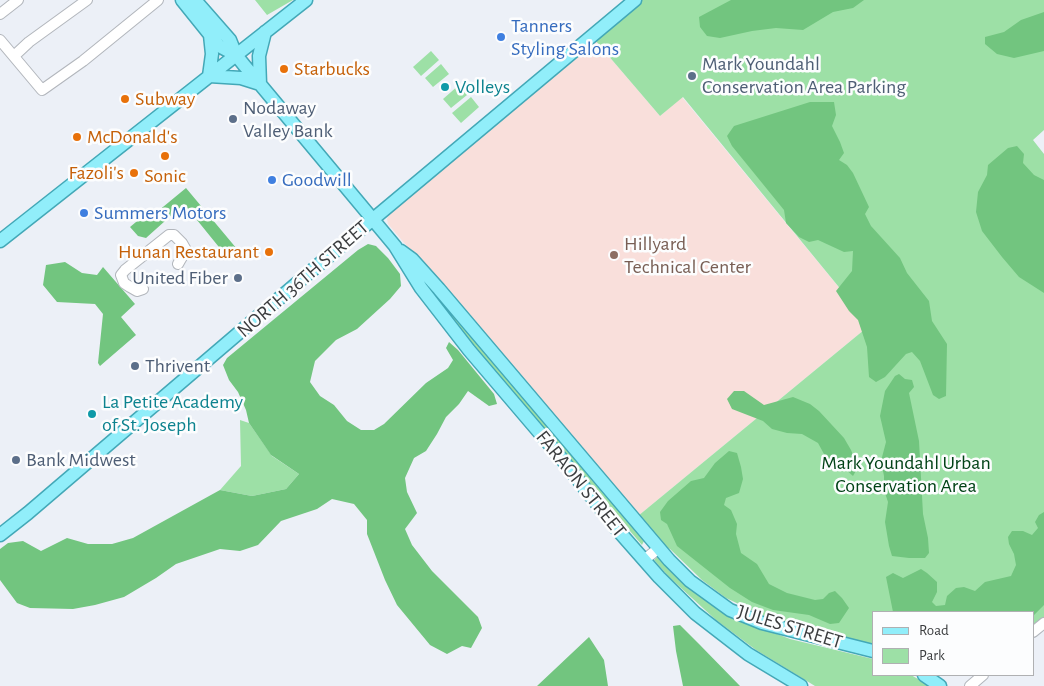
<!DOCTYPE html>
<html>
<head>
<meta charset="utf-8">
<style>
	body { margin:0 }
	#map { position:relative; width:1044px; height:686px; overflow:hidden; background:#ecf0f7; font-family:"Alegreya Sans",sans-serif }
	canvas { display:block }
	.legend { position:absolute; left:872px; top:611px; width:162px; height:65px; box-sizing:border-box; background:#fcfdfe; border:1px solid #afb0b2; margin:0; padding:6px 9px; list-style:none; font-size:15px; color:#3b3d3f }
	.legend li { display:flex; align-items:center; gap:10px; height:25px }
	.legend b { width:25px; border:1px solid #afb0b2 }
</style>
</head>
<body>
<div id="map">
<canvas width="1044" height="686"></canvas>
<ul class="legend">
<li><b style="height:6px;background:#91eefa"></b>Road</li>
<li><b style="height:14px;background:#9de0a6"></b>Park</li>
</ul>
</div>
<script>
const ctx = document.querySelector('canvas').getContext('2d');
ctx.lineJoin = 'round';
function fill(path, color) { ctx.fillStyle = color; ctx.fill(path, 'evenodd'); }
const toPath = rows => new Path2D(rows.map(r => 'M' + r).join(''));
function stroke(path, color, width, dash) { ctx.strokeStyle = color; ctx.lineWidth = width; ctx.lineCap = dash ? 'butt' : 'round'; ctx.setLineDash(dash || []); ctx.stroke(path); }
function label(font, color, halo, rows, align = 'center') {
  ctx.font = font + ' "Alegreya Sans",sans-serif'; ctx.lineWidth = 5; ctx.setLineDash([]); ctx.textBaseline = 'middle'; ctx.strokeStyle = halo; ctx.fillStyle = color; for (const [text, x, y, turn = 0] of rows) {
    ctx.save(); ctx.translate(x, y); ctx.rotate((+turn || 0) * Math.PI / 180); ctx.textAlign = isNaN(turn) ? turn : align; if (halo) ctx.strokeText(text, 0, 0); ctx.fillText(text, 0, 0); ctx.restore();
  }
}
const education = toPath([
	[595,40,660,116,682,97,870,325,638,516,388,224,387,219,389,213]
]);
const green = toPath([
	[255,0,293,0,267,15],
	[642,0,1044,0,1044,130,1033,140,1044,154,1044,620,1033,629,1033,612,873,612,873,645,798,627,766,617,726,598,702,580,670,549,663,546,638,516,870,325,683,97,660,116,595,40],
	[431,51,439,60,421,76,413,67],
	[441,64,449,74,433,87,425,78],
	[459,85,467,95,451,108,443,99],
	[471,97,479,107,461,123,452,113],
	[437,293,642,536,644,541,642,545,501,381,432,297],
	[240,420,249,423,272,456,299,474,286,489,252,496,220,490,241,466],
	[657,557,677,578,694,591,743,621,790,639,873,659,873,675,911,675,930,686,815,686,756,650,716,620,669,577,654,560]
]);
const forest = toPath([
	[731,0,864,0,853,8,833,12,803,30,776,28,752,31,720,38,707,36,700,27,699,17],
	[1044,12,1044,51,1014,58,997,54,985,44,985,37,1004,32,1021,20],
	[810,102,834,102,836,115,832,126,840,142,844,153,839,160,847,165,853,173,869,207,865,214,871,226,900,258,907,273,929,301,932,321,947,344,946,396,939,399,933,395,920,361,912,352,906,354,885,377,876,382,869,377,867,347,858,320,849,311,836,291,852,271,853,251,844,252,818,240,809,242,799,237,786,223,784,210,732,146,727,136,734,126],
	[1017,146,1024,154,1023,163,1034,175,1044,180,1044,293,1019,277,1002,257,982,231,976,212,978,192,987,175,988,165,1008,148],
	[186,188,237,249,227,257,184,204,146,238,138,236,130,227,142,217,146,221],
	[368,244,376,246,388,258,400,274,401,286,390,299,357,329,336,340,315,361,310,382,320,396,334,405,347,421,361,430,374,430,384,424,426,383,448,368,453,360,446,348,449,342,458,350,494,394,497,404,489,406,468,391,459,404,446,417,437,434,426,451,414,458,405,478,407,492,417,513,405,529,412,545,432,571,478,617,482,628,471,648,462,646,447,654,430,645,397,605,385,580,367,534,367,520,354,504,332,499,317,509,281,521,258,545,240,551,220,549,176,564,156,578,124,597,95,605,73,609,30,608,17,603,0,580,0,549,8,543,23,541,41,551,67,538,88,544,112,544,133,538,220,490,252,496,286,489,299,474,271,455,249,423,246,410,238,392,229,380,223,365,227,358,358,250],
	[65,262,82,273,97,275,103,267,135,304,121,317,136,335,100,366,98,363,103,314,95,304,57,302,43,285,46,265],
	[899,374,905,379,912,380,914,387,909,393,919,441,923,514,928,538,929,553,925,558,909,558,892,556,889,546,885,522,888,502,884,490,884,476,881,461,886,442,880,416,885,391,895,376],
	[734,391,744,391,764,405,793,397,810,404,819,411,844,438,851,450,858,467,853,476,844,468,833,464,824,454,818,443,802,434,787,433,772,429,763,421,732,409,727,399],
	[729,451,737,453,741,467,743,479,739,493,726,498,724,505,731,510,737,524,736,534,741,553,757,564,769,584,787,593,815,600,823,599,829,593,835,591,842,598,849,608,839,623,830,624,809,615,773,610,752,602,730,588,677,546,667,524,661,520,660,512,668,501,691,481,704,478,715,463],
	[1044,512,1044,605,1033,616,1033,612,893,612,886,577,893,573,903,578,921,569,927,573,937,582,937,592,932,602,936,606,945,605,947,596,956,588,964,587,975,591,985,582,1011,576,1016,565,1014,554,1009,544,1008,537,1012,531,1023,531,1032,535,1038,528,1035,522,1039,515],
	[680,625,700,645,740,686,683,686,676,651,673,626],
	[589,637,604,660,608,686,537,686]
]);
const minor = toPath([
	[0,14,18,0],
	[0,40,42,90,83,61,158,0],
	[14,56,29,42,87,0],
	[143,289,137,291,130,287,124,283,121,275,125,270,169,235,174,235,182,243,186,250,178,264],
	[644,560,659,548],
	[1033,632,1044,623],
	[970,686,983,675]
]);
const major = toPath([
	[182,0,219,46,236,55],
	[195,0,230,40,236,55,244,65,395,246,421,288,469,350,561,458,615,527,659,577,695,613,748,654,801,686],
	[210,35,212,54,209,76,241,78,260,84,259,56,265,32],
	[0,241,306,0],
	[401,251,412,259,439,289,669,560,690,581,730,610,762,623,873,651],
	[0,535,28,513,323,261,635,0],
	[924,675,940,686]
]);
const markers = [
	[501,37,5,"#3f7fe0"],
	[284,69,5,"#e8710a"],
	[692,76,5,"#5c6f8a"],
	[445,87,5,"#0f9aa8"],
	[125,99,5,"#e8710a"],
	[233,119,5,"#5c6f8a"],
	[77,137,5,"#e8710a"],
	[165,156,5,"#e8710a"],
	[134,173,5,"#e8710a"],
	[272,180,5,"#3f7fe0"],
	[84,213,5,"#3f7fe0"],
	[269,252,5,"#e8710a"],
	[614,255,5,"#8d6e63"],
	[238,278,5,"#5c6f8a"],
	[135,366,5,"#5c6f8a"],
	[92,414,5,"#0f9aa8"],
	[16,460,5,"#5c6f8a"]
];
const shopNames = [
	["Tanners",511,26],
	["Styling Salons",511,49],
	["Goodwill",282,180],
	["Summers Motors",94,213]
];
const serviceNames = [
	["Mark Youndahl",702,64],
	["Conservation Area Parking",702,87],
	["Nodaway",243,108],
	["Valley Bank",243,131],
	["United Fiber",228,278,"right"],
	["Thrivent",145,366],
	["Bank Midwest",26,460]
];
const foodNames = [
	["Starbucks",294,69],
	["Subway",135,99],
	["McDonald's",87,137],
	["Fazoli's",124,173,"right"],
	["Sonic",165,176,"center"],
	["Hunan Restaurant",259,252,"right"]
];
const cultureNames = [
	["Volleys",455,87],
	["La Petite Academy",102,402],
	["of St. Joseph",102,425]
];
const educationNames = [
	["Hillyard",624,244],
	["Technical Center",624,267]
];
const streetNames = [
	["NORTH 36TH STREET",303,279,-41],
	["FARAON STREET",581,484,51],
	["JULES STREET",790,627,17]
];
const parkNames = [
	["Mark Youndahl Urban",906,463],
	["Conservation Area",906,486]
];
fill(education, '#f9dfdb');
fill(green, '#9de0a6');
fill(forest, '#72c57f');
stroke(minor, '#b2b6bc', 12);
stroke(major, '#43a8b7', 15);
stroke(minor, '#fff', 10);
stroke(major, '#91eefa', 12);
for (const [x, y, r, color] of markers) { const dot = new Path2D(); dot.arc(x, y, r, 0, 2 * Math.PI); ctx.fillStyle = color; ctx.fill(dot); stroke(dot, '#fcfdfe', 2); }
label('20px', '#366cbe', '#fcfdfe', shopNames, 'left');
label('20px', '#4e5e75', '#fcfdfe', serviceNames, 'left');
label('20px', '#c56008', '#fcfdfe', foodNames, 'left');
label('20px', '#0d838f', '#fcfdfe', cultureNames, 'left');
label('20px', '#785e54', '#fcfdfe', educationNames, 'left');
label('20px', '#3b3d3f', '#fcfdfe', streetNames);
label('20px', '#014216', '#fcfdfe', parkNames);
</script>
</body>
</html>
